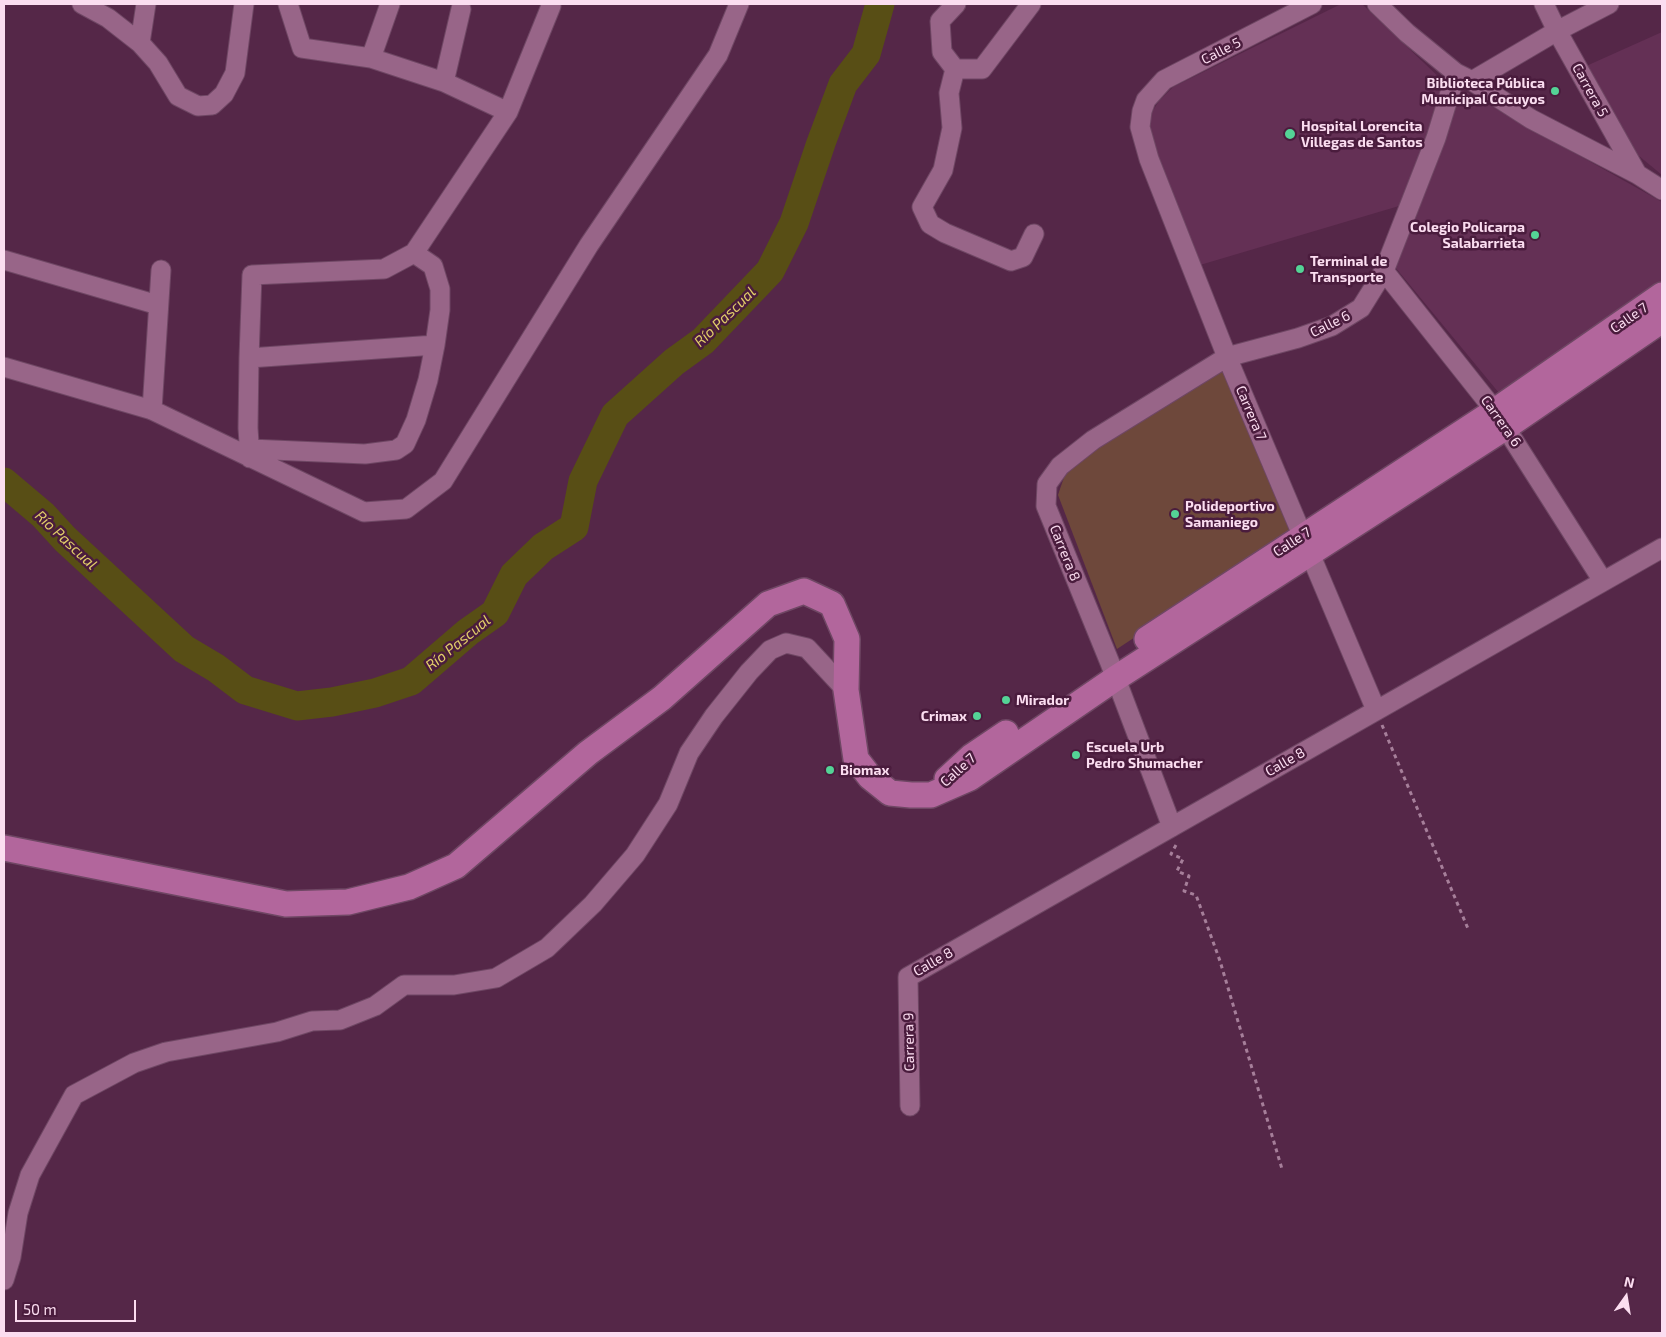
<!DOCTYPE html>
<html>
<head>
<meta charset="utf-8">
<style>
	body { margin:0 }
	#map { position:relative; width:1666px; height:1337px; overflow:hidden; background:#552748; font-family:"Exo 2",sans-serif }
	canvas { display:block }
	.frame { position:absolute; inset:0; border:5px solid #fbddf0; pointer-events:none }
	.north { position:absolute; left:1601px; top:1272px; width:50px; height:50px; -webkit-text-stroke:4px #4a1c3d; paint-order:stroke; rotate:13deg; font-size:14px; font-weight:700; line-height:20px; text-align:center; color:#fbddf0 }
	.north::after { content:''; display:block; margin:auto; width:18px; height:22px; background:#fbddf0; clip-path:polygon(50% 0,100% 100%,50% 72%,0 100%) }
	.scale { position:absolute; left:15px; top:1300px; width:121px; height:22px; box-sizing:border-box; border:2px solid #fbddf0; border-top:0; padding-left:6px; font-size:15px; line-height:18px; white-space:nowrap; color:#fbddf0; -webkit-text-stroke:4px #4a1c3d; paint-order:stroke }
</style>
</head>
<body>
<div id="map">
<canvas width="1666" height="1337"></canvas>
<div class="frame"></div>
<div class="north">N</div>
<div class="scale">50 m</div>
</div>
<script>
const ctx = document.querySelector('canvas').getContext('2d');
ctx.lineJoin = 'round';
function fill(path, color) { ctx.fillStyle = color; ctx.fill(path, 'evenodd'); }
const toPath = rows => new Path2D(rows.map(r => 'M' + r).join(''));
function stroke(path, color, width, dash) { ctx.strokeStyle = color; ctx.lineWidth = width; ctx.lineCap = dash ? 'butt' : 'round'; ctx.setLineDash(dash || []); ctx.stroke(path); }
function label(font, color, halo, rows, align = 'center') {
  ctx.font = font + ' "Exo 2",sans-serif'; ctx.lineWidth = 5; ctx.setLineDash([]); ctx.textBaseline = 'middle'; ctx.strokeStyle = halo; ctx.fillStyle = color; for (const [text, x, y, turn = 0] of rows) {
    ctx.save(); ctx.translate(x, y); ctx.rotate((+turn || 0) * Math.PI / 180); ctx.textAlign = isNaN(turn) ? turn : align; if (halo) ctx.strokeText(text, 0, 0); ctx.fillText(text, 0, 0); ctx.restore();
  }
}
const built = toPath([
	[1341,4,1362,4,1444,82,1430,133,1399,206,1200,265,1150,136,1150,115,1159,101,1173,87],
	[1662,32,1662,175,1627,146,1584,67],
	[1459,88,1662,202,1662,289,1504,399,1395,267]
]);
const green = toPath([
	[1221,366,1293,533,1117,649,1058,495,1061,486,1065,475,1082,457]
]);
const river = toPath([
	[4,482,43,515,65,539,184,649,216,668,245,690,297,706,332,702,375,693,411,681,468,632,495,613,514,575,543,547,574,527,583,481,615,415,674,362,703,341,770,271,794,223,821,143,843,84,866,54,880,4]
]);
const path = toPath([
	[1382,725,1469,931],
	[1176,845,1171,854,1183,859,1177,871,1189,876,1184,891,1196,895,1220,961,1282,1169]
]);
const minor = toPath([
	[82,4,108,18,140,43,158,63,178,96,198,106,212,105,224,94,235,73,244,4],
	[288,4,302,48,371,58,444,82,508,112],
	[1312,4,1164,80,1146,100,1142,111,1140,127,1149,159,1227,357,1376,710],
	[1377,4,1407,33,1456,73,1472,81,1531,119,1637,174,1662,190],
	[1544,4,1557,31,1637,174],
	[140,43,146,4],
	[371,58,390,4],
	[955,69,949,93,952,128,943,170,922,207,930,224,945,233,1011,261,1023,257,1034,234],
	[955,69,982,69,1031,4],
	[955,69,942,52,940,21,956,4],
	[1472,81,1557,31,1609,4],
	[444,82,461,9],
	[4,260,158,305],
	[1384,271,1495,411,1603,581],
	[249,358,435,345],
	[4,367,152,410,364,512,406,509,443,481,589,245,718,55,739,4],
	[152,410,161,270],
	[250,449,365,454,396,450,405,444,416,420,428,380,435,345,440,310,440,289,433,266,414,253],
	[250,458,248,428,249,358,252,275,384,269,414,253,508,112,551,6],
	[1172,827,1110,663,1046,506,1047,484,1060,466,1093,440,1227,357,1298,338,1332,326,1361,308,1384,271,1436,138,1456,73],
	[910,1106,908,977,1662,548],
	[4,1280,11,1257,18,1213,30,1175,74,1095,134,1063,166,1052,277,1032,312,1021,340,1020,375,1006,404,985,454,985,496,978,547,948,593,904,635,855,668,804,689,753,714,716,749,672,770,650,786,643,807,648,846,690]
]);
const major = toPath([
	[1147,639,1495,411,1662,295],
	[947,779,972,756,1006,733],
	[4,848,286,904,348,902,409,887,456,866,588,753,662,698,768,604,804,591,832,604,847,639,846,690,856,759,870,777,890,793,911,795,931,795,970,778,1116,678,1506,427,1662,320]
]);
const markers = [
	[1555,91,5,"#54d396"],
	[1290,134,6,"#54d396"],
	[1535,235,5,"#54d396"],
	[1300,269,5,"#54d396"],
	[1175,514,5,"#54d396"],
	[1006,700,5,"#54d396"],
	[977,716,5,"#54d396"],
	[1076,755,5,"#54d396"],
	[830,770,5,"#54d396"]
];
const streetNames = [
	["Calle 5",1221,51,-27],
	["Carrera 5",1590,90,61],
	["Calle 7",1629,318,-35],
	["Calle 6",1330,324,-26],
	["Carrera 7",1251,413,67],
	["Carrera 6",1501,421,55],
	["Calle 7",1292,542,-33],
	["Carrera 8",1065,553,68],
	["Calle 8",1285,762,-30],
	["Calle 7",958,770,-42],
	["Calle 8",933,962,-30],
	["Carrera 9",909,1042,-91]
];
const poiNames = [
	["Biblioteca Pública",1545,83,"right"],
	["Municipal Cocuyos",1545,99,"right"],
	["Hospital Lorencita",1301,126],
	["Villegas de Santos",1301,142],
	["Colegio Policarpa",1525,227,"right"],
	["Salabarrieta",1525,243,"right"],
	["Terminal de",1310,261],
	["Transporte",1310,277],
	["Polideportivo",1185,506],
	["Samaniego",1185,522],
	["Mirador",1016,700],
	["Crimax",967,716,"right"],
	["Escuela Urb",1086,747],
	["Pedro Shumacher",1086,763],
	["Biomax",840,770]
];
const waterNames = [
	["Río Pascual",725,317,-44],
	["Río Pascual",66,540,43],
	["Río Pascual",458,643,-39]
];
fill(built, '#643055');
fill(green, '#6e483b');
stroke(river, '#584e15', 29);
stroke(minor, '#6f4764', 21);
stroke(major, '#6f4764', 28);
stroke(path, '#a67f9a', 3, [4, 4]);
stroke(minor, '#986588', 19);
stroke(major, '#b2669c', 25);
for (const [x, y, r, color] of markers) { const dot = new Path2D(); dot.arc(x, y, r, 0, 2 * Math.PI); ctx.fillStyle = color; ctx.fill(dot); stroke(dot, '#4a1c3d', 2); }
label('14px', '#fbddf0', '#4a1c3d', streetNames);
label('bold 14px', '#fbddf0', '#4a1c3d', poiNames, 'left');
label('italic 15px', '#e1ce69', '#4a1c3d', waterNames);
</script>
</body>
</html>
